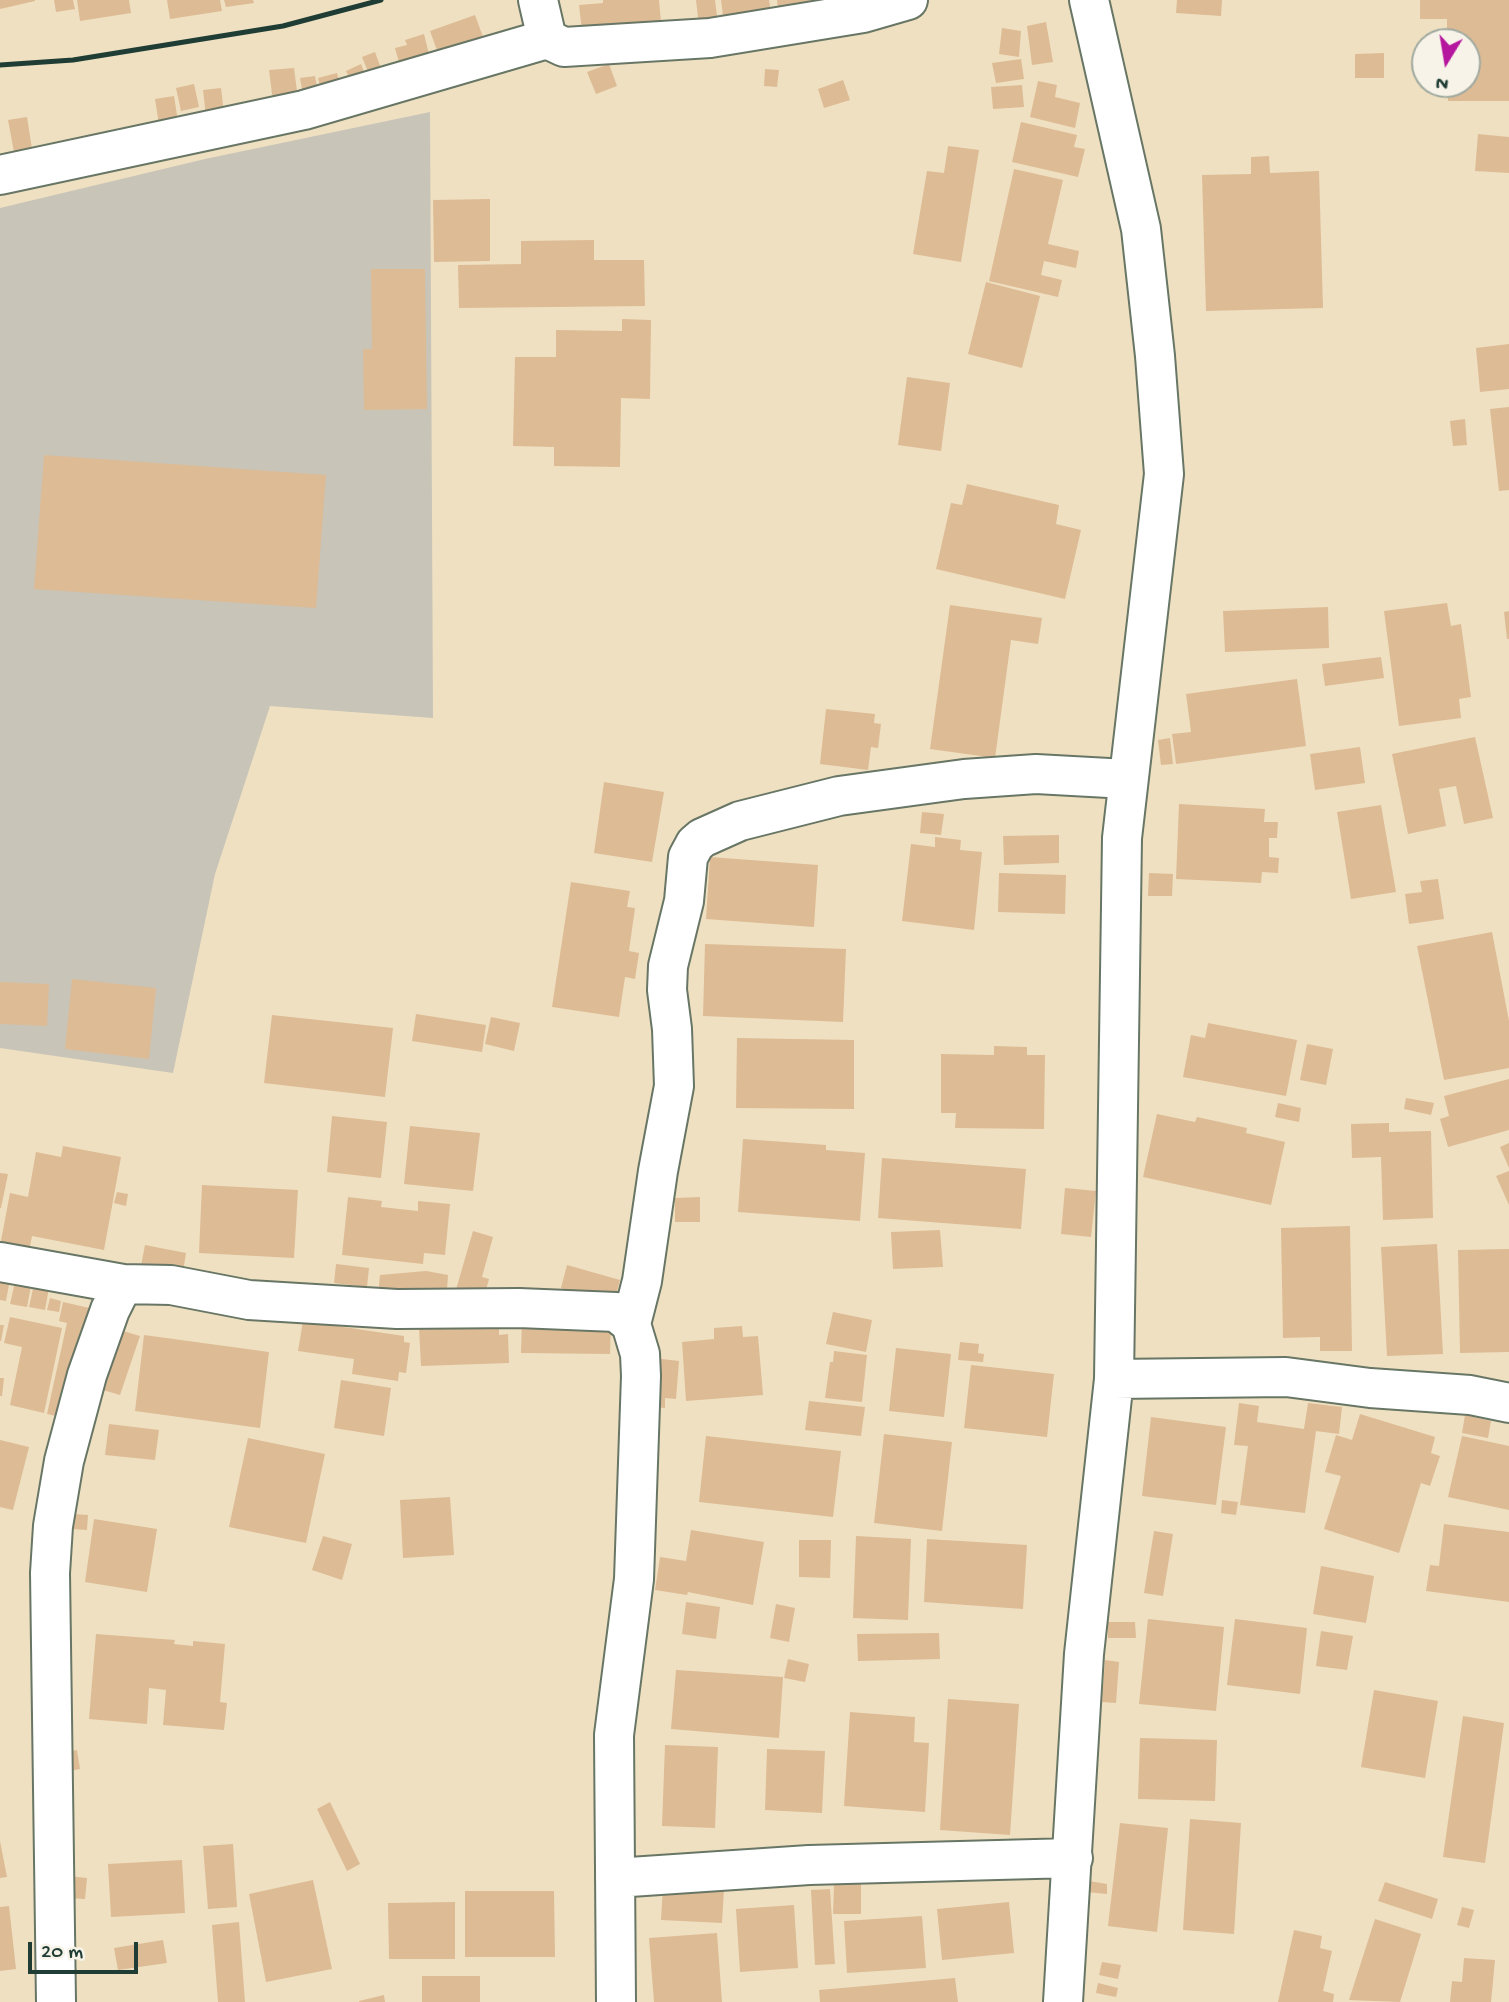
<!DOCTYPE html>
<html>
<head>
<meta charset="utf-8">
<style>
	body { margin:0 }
	#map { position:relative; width:1509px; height:2002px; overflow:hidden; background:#efe0c1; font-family:"Gochi Hand",sans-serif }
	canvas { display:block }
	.north { position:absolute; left:1411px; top:28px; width:70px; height:70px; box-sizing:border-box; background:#f7f3e8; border:2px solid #a1aaa0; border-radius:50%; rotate:191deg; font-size:19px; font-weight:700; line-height:28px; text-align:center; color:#1f3d34 }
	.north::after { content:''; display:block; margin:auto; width:24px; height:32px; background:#b5179e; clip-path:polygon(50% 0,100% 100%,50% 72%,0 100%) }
	.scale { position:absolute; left:28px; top:1942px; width:110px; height:32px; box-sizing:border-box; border:4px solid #1f3d34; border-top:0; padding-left:9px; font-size:21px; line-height:24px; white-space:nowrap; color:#1f3d34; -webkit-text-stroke:5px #f7f3e8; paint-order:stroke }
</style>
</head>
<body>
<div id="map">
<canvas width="1509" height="2002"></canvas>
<div class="north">N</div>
<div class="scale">20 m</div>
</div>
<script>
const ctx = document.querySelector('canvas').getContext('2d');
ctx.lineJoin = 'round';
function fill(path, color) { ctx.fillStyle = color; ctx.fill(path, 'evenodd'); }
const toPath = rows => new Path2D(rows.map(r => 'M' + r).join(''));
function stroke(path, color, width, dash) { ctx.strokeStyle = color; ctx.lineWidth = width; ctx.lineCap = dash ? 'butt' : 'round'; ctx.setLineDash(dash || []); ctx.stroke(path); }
const industrial = toPath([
	[430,112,433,718,270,706,215,874,173,1073,0,1048,0,208,205,159]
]);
const building = toPath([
	[0,0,35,0,35,1,0,9],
	[54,0,73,0,75,9,56,12],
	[77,0,129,0,131,13,80,21],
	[167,0,220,0,222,11,170,19],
	[224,0,253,0,254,3,226,7],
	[603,0,659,0,661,22,582,31,579,5,603,3],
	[696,0,715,0,718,24,699,26],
	[721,0,769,0,772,18,724,24],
	[777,0,816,0,817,13,779,17],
	[1177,0,1222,0,1221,16,1176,13],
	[1420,0,1509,0,1509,101,1448,101,1447,84,1467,84,1467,42,1447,42,1447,19,1420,19],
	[475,15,483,37,438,53,430,31],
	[1046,22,1053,62,1032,65,1027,26],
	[1002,28,1021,31,1019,57,999,54],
	[424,34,430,58,400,66,395,48,407,45,405,40],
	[375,52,383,74,371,79,362,57],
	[1384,53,1384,78,1355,78,1355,54],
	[1021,59,1024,79,996,83,992,63],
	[361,64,368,82,354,87,346,71],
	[609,64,617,86,596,94,587,72],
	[294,68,298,99,273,102,269,70],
	[765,69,779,70,777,87,764,86],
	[337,73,343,96,324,101,318,78],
	[315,76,318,92,303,95,300,78],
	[843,80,850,100,824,108,818,89],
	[1038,81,1057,85,1055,97,1080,103,1075,128,1030,117],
	[194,84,199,107,181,111,176,88],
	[1022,85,1024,107,993,109,991,87],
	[221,88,224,114,206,116,203,90],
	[174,96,179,128,160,131,155,99],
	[27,117,32,149,14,152,8,120],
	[1021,122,1077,135,1074,147,1085,149,1078,177,1012,162],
	[1478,134,1509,137,1509,173,1475,171],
	[948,146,979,150,961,262,913,254,927,171,944,173],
	[1269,156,1270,173,1319,171,1323,308,1206,311,1202,175,1251,174,1251,157],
	[1014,169,1063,180,1048,244,1079,251,1076,268,1044,261,1041,275,1062,280,1058,297,989,281],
	[490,199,490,261,434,262,433,200],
	[594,240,594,260,644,260,645,306,459,308,458,265,521,264,521,241],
	[371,269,425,269,427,409,364,410,363,349,372,349],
	[986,282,1040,296,1022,368,968,354],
	[622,319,651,320,650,399,621,398,620,467,554,466,554,447,513,446,515,357,556,357,556,330,622,331],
	[1509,344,1509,389,1480,392,1476,348],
	[907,377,950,383,941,451,898,445],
	[1509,407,1509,490,1499,491,1490,409],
	[1465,419,1467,445,1453,446,1450,421],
	[44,455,326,475,316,608,34,589],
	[967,484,1059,505,1056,524,1081,530,1065,599,936,569,951,503,962,505],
	[1447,603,1451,626,1461,624,1471,697,1459,699,1461,718,1399,726,1384,611],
	[950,605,1042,618,1038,644,1011,640,995,758,930,749],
	[1328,607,1329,648,1225,652,1223,611],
	[1509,611,1509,639,1507,639,1504,612],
	[1381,657,1384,678,1325,686,1322,664],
	[1297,679,1306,746,1176,764,1172,734,1191,732,1186,694],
	[826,709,875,714,874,723,881,724,878,748,871,747,868,770,820,764],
	[1475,737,1493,818,1464,824,1456,786,1439,789,1446,826,1408,834,1392,754],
	[1170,738,1173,764,1161,765,1158,740],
	[1360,747,1365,783,1315,790,1310,754],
	[604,782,664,792,652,862,594,853],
	[1179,804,1265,809,1264,822,1278,822,1277,838,1269,838,1269,857,1279,858,1278,873,1262,872,1261,883,1176,879],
	[1381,805,1396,892,1351,899,1337,812],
	[922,812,944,814,941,835,920,833],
	[1059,835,1059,863,1004,865,1003,836],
	[935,837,961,840,960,850,982,852,974,930,902,921,911,844,935,847],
	[710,857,818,865,814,927,706,919],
	[999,873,1066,875,1065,914,998,912],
	[1149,873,1173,874,1172,896,1148,896],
	[1438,879,1444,919,1409,924,1405,894,1422,892,1420,881],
	[571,882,630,891,627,907,635,908,629,951,639,953,635,979,625,977,619,1017,552,1007],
	[1492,932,1509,1021,1509,1068,1444,1080,1417,946],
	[705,944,846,949,843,1022,703,1016],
	[72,979,156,988,149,1059,65,1049],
	[0,982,49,984,47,1026,0,1024],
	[416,1014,486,1025,482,1052,412,1041],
	[272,1015,393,1028,385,1097,264,1083],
	[491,1017,520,1023,514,1051,485,1044],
	[1208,1023,1297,1040,1286,1096,1183,1077,1191,1035,1205,1038],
	[737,1038,854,1040,854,1109,736,1108],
	[1307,1044,1333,1049,1326,1085,1300,1080],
	[994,1046,1027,1047,1027,1055,1045,1055,1044,1129,955,1128,956,1113,941,1113,941,1054,994,1055],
	[1509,1079,1509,1130,1448,1147,1440,1119,1449,1116,1444,1096],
	[1406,1098,1434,1103,1431,1115,1404,1109],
	[1278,1103,1301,1108,1299,1122,1275,1117],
	[1157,1114,1195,1122,1197,1117,1247,1128,1246,1133,1285,1142,1271,1205,1143,1177],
	[332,1116,387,1122,381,1178,327,1172],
	[1389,1123,1389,1132,1431,1131,1433,1218,1383,1220,1381,1157,1352,1158,1351,1124],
	[410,1126,480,1133,473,1191,404,1184],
	[743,1139,826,1145,826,1150,865,1153,860,1221,738,1212],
	[1509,1143,1509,1168,1500,1147],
	[63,1146,121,1157,104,1250,32,1236,28,1256,0,1246,10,1193,28,1197,36,1152,61,1157],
	[882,1158,1026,1169,1021,1229,878,1218],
	[1509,1171,1509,1205,1496,1176],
	[0,1173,8,1174,1,1208,0,1208],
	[202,1185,298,1190,294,1258,199,1253],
	[1065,1188,1096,1191,1091,1237,1061,1234],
	[117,1192,128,1194,126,1206,114,1203],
	[348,1197,382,1201,381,1207,418,1211,418,1201,450,1204,445,1255,424,1253,423,1264,342,1255],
	[700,1197,700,1222,675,1222,675,1198],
	[1350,1226,1352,1351,1320,1351,1320,1337,1283,1338,1281,1228],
	[940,1230,943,1267,893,1269,891,1232],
	[473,1231,493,1237,482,1277,489,1279,483,1301,455,1293],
	[1437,1244,1443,1354,1387,1356,1381,1247],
	[145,1245,186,1253,182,1278,140,1271],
	[1509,1249,1509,1352,1460,1353,1458,1250],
	[336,1264,369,1268,367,1287,334,1283],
	[567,1265,620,1280,614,1303,561,1288],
	[426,1271,448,1275,446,1303,378,1296,380,1275],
	[0,1277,10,1279,6,1301,0,1300],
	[15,1282,31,1286,27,1307,10,1304],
	[34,1284,49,1288,45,1310,29,1307],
	[50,1298,61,1301,59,1312,47,1310],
	[63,1302,94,1309,70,1419,47,1414,67,1323,59,1321],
	[833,1312,872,1320,866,1352,826,1344],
	[10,1317,62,1328,44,1413,10,1405,22,1347,4,1343],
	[522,1319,611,1321,610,1354,521,1353],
	[303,1321,404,1336,404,1342,410,1343,406,1373,399,1372,398,1381,352,1374,354,1359,298,1351],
	[0,1325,4,1325,1,1341,0,1341],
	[499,1325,499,1335,508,1334,509,1363,421,1366,419,1327],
	[742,1326,743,1337,758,1336,763,1395,686,1401,682,1342,714,1339,714,1328],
	[116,1329,140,1336,120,1395,96,1388],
	[144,1335,269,1352,260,1428,135,1411],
	[960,1342,979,1344,978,1353,984,1354,983,1362,958,1360],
	[896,1348,951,1354,944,1417,889,1411],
	[834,1351,867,1355,862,1402,825,1398,830,1362,833,1362],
	[653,1358,679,1361,676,1399,665,1398,665,1408,649,1407],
	[971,1365,1054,1374,1047,1437,964,1428],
	[0,1378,4,1378,2,1396,0,1396],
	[341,1380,391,1388,384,1436,334,1428],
	[809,1401,865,1407,861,1436,805,1430],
	[1239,1403,1259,1406,1257,1422,1304,1429,1308,1403,1342,1407,1339,1434,1316,1431,1305,1513,1240,1505,1248,1446,1234,1445],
	[1360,1414,1435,1437,1431,1453,1440,1456,1430,1486,1421,1483,1399,1553,1324,1529,1341,1476,1325,1472,1336,1435,1352,1440],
	[1465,1415,1491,1421,1488,1438,1462,1433],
	[1151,1417,1226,1427,1216,1505,1142,1496],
	[109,1424,159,1430,155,1460,105,1455],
	[884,1434,952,1442,942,1531,874,1523],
	[706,1436,841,1451,833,1517,699,1502],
	[1462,1436,1509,1446,1509,1510,1448,1497],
	[248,1438,325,1454,306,1543,229,1527],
	[0,1440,29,1447,13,1510,0,1507],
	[450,1497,454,1555,403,1558,400,1500],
	[1222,1500,1238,1502,1236,1515,1221,1513],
	[74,1514,88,1515,87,1530,72,1529],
	[94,1519,157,1529,147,1592,85,1582],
	[1444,1524,1509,1532,1509,1602,1426,1591,1430,1565,1439,1566],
	[691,1530,764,1542,753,1605,688,1592,687,1595,655,1590,660,1557,686,1561],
	[1154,1531,1173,1534,1163,1596,1144,1593],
	[323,1536,352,1544,342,1580,312,1570],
	[856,1536,911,1539,908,1620,853,1618],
	[927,1539,1027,1545,1023,1609,924,1602],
	[799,1540,831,1540,830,1578,799,1577],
	[1321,1566,1374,1576,1366,1623,1313,1614],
	[686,1602,720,1607,716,1639,682,1634],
	[776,1604,795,1608,789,1642,770,1638],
	[1148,1619,1224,1627,1216,1711,1139,1704],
	[1235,1619,1307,1628,1300,1694,1227,1685],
	[1108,1622,1135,1622,1136,1638,1108,1638],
	[1321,1631,1353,1636,1347,1670,1316,1666],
	[939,1633,940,1659,858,1661,857,1634],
	[96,1634,175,1640,174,1644,193,1646,193,1641,225,1644,220,1702,227,1703,224,1730,163,1725,166,1690,149,1688,147,1724,89,1719],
	[788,1659,809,1664,805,1682,784,1678],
	[1105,1660,1119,1662,1116,1703,1102,1702],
	[676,1670,783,1677,779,1738,671,1729],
	[1374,1690,1438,1701,1425,1778,1361,1767],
	[948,1699,1019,1704,1010,1835,940,1830],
	[850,1712,915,1717,914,1742,929,1743,925,1812,844,1806],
	[1463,1716,1504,1723,1485,1863,1443,1857],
	[1140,1738,1217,1740,1215,1801,1138,1799],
	[665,1745,718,1747,715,1828,662,1826],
	[767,1749,825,1751,822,1813,765,1810],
	[77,1750,80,1769,65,1772,62,1753],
	[330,1802,360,1864,347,1871,317,1809],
	[1190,1819,1241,1823,1234,1934,1183,1930],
	[1120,1823,1168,1828,1157,1932,1108,1926],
	[0,1841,7,1877,0,1878],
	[233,1844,237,1907,208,1909,203,1846],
	[182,1860,185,1913,111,1917,108,1864],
	[68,1876,87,1878,85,1899,67,1898],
	[313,1880,332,1969,266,1982,249,1894],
	[1089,1881,1107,1884,1107,1894,1087,1892],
	[1385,1882,1438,1899,1432,1919,1378,1901],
	[834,1884,861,1884,861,1914,833,1914],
	[663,1885,724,1888,722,1923,661,1920],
	[830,1889,835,1964,815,1965,811,1890],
	[465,1891,554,1891,555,1957,465,1957],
	[455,1902,455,1959,389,1959,388,1903],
	[1009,1902,1014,1953,942,1960,937,1909],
	[794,1905,798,1968,740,1972,736,1909],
	[9,1906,16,1969,0,1971,0,1907],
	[1462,1907,1474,1910,1469,1928,1457,1925],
	[922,1916,926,1968,847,1973,844,1921],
	[1375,1919,1421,1934,1400,2002,1349,2000],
	[239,1922,245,2002,218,2002,212,1925],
	[1294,1930,1322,1936,1320,1948,1332,1951,1323,1991,1334,1994,1333,2002,1278,2002],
	[717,1933,722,2002,654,2002,649,1938],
	[163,1940,167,1963,118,1970,114,1948],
	[1464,1958,1495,1960,1491,2002,1450,2002,1452,1981,1462,1982],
	[1102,1962,1121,1965,1118,1979,1099,1975],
	[422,1976,480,1976,480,2002,422,2002],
	[955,1978,958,2002,820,2002,819,1990],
	[1098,1983,1118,1988,1116,1997,1096,1993],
	[384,1995,385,2002,359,2002,359,2001]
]);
const street = toPath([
	[538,0,547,39],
	[0,175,304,110,547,39,564,47,710,38,863,13,908,0],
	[0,1262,123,1284,171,1285,249,1300,397,1309,519,1308,616,1312,631,1324,640,1354,641,1376,634,1579,614,1735,616,2002],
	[631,1324,642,1281,658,1171,674,1086,672,1029,667,990,668,966,684,901,688,857,695,844,702,838,740,821,839,796,964,779,1036,774,1127,779],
	[1114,1379,1286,1377,1370,1388,1470,1395,1509,1403],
	[615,1878,809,1865,1073,1858],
	[56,2002,50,1573,53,1526,64,1461,87,1375,110,1310,123,1284],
	[1063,2002,1084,1654,1114,1379,1122,838,1164,474,1155,356,1141,229,1089,0]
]);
const rail = toPath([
	[0,65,73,60,283,26,381,0]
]);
fill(industrial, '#c8c4b8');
fill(building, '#ddbb95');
stroke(street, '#687665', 42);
stroke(street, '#fff', 38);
stroke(rail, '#1f3d34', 5);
</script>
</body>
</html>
